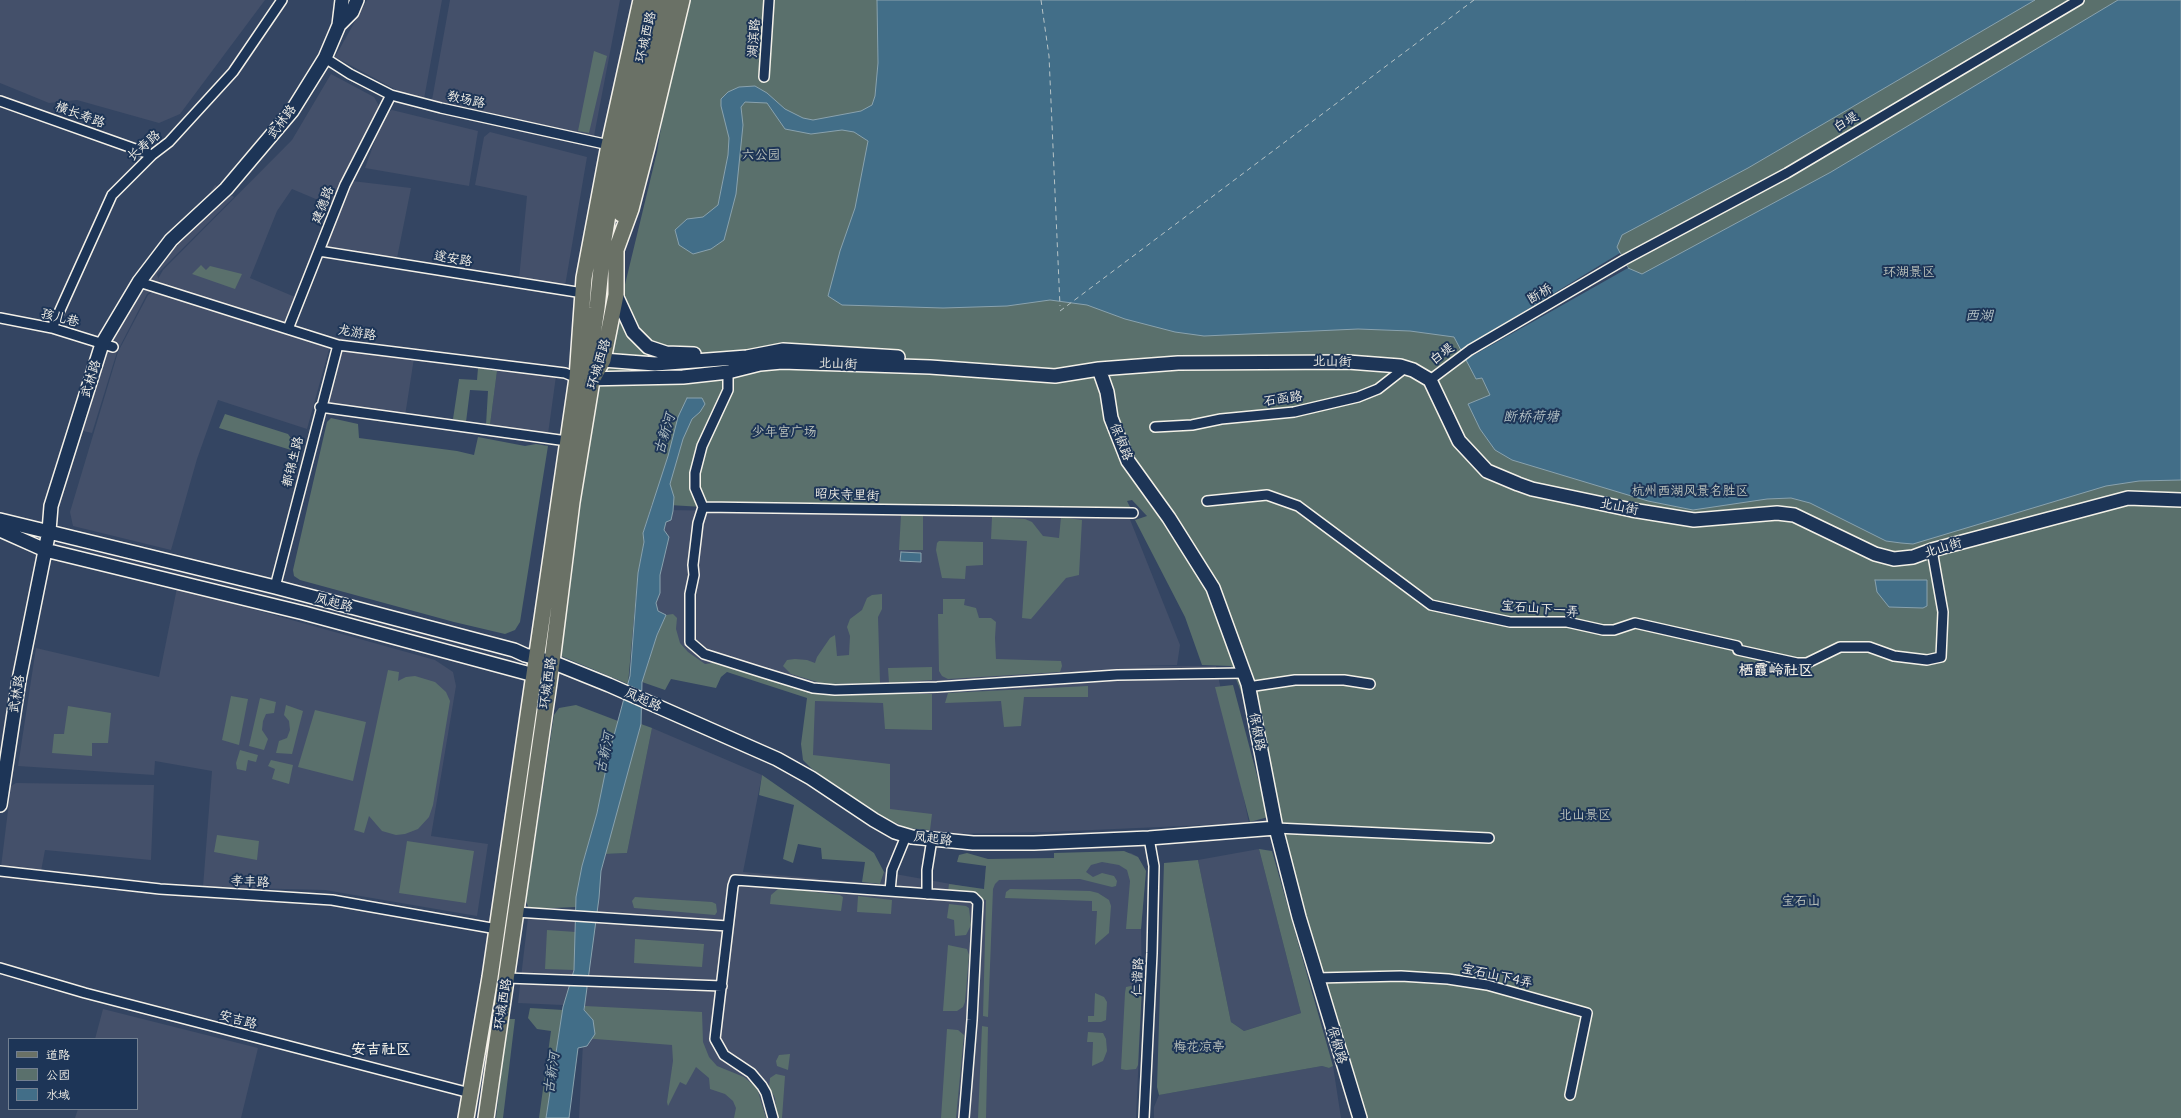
<!DOCTYPE html>
<html>
<head>
<meta charset="utf-8">
<style>
	body { margin:0 }
	#map { position:relative; width:2181px; height:1118px; overflow:hidden; background:#344562; font-family:Delius,"LXGW WenKai TC",sans-serif }
	canvas { display:block }
	.legend { position:absolute; left:8px; top:1038px; width:130px; height:72px; box-sizing:border-box; background:#1d3557; border:1px solid #738091; margin:0; padding:5px 7px; list-style:none; font-size:12px; color:#f4f1e8 }
	.legend li { display:flex; align-items:center; gap:8px; height:20px }
	.legend b { width:20px; border:1px solid #738091 }
</style>
</head>
<body>
<div id="map">
<canvas width="2181" height="1118"></canvas>
<ul class="legend">
<li><b style="height:5px;background:#6a7166"></b>道路</li>
<li><b style="height:11px;background:#5a706c"></b>公园</li>
<li><b style="height:11px;background:#426e88"></b>水域</li>
</ul>
</div>
<script>
const ctx = document.querySelector('canvas').getContext('2d');
ctx.lineJoin = 'round';
function fill(path, color) { ctx.fillStyle = color; ctx.fill(path, 'evenodd'); }
const toPath = rows => new Path2D(rows.map(r => 'M' + r).join(''));
function stroke(path, color, width, dash) { ctx.strokeStyle = color; ctx.lineWidth = width; ctx.lineCap = dash ? 'butt' : 'round'; ctx.setLineDash(dash || []); ctx.stroke(path); }
function label(font, color, halo, rows, align = 'center') {
  ctx.font = font + ' Delius,"LXGW WenKai TC",sans-serif'; ctx.lineWidth = 4; ctx.setLineDash([]); ctx.textBaseline = 'middle'; ctx.strokeStyle = halo; ctx.fillStyle = color; for (const [text, x, y, turn = 0] of rows) {
    ctx.save(); ctx.translate(x, y); ctx.rotate((+turn || 0) * Math.PI / 180); ctx.textAlign = isNaN(turn) ? turn : align; if (halo) ctx.strokeText(text, 0, 0); ctx.fillText(text, 0, 0); ctx.restore();
  }
}
const built = toPath([
	[0,0,265,0,180,114,159,123,77,100,49,103,0,83],
	[367,0,442,0,424,99,402,93,335,57],
	[450,0,620,0,594,136,432,100],
	[331,74,374,97,378,104,379,113,376,122,330,205,292,189,277,211,250,278,295,297,284,322,162,284,158,279,163,270,292,140],
	[392,110,478,131,469,186,365,168,382,121,386,113],
	[490,132,587,157,565,286,519,279,527,196,475,185,484,137],
	[352,181,411,188,397,258,326,246],
	[215,185,234,197,157,274,160,285,292,327,366,344,333,346,154,289,147,294,117,352,92,433,83,431,110,343,166,239,206,198],
	[154,291,330,346,307,429,218,400,197,459,171,550,73,526,70,512,118,352,148,295],
	[339,348,414,358,405,416,323,404],
	[497,371,556,376,548,434,490,425],
	[664,510,1129,517,1180,645,1177,665,1135,666,1216,666,1249,823,1048,832,942,834,907,828,893,823,807,760,810,695,720,669,697,666,650,618],
	[177,588,435,660,453,672,456,686,431,836,488,844,477,916,325,890,203,887,212,771,155,761,154,775,18,766,36,648,159,677],
	[652,728,762,775,743,872,880,884,884,872,984,890,986,866,1131,853,1138,857,1146,871,1141,929,1142,986,1136,1118,579,1118,585,1006,518,1003,529,909,592,910,598,859,604,859,605,854,627,853],
	[16,783,154,785,151,860,45,850,41,871,1,867,11,786],
	[1259,849,1301,1013,1244,1031,1231,1022,1198,860],
	[103,1009,258,1048,241,1118,75,1118,78,1109,137,1109,137,1039,95,1039],
	[1322,1066,1329,1068,1333,1066,1341,1118,1154,1118,1154,1107,1159,1095]
]);
const green = toPath([
	[688,0,2181,0,2181,1118,1358,1118,1328,1037,1312,984,1245,702,1231,666,1202,665,1185,617,1135,520,1147,516,1132,500,1127,501,1133,513,703,507,652,504,643,533,644,542,638,573,628,684,561,656,572,555,597,399,592,380,603,360,614,345,621,301,657,152,677,31],
	[594,51,607,56,589,133,578,131],
	[201,265,206,270,210,266,242,274,235,289,192,274],
	[478,368,497,371,490,425,486,425,488,391,470,390,466,422,453,419,459,379,477,380],
	[225,414,288,434,293,441,291,450,219,428],
	[331,418,358,424,359,438,457,451,474,455,478,437,525,446,536,444,548,446,520,622,515,630,505,634,454,622,300,580,294,576,293,570,327,422],
	[901,515,923,516,923,550,899,550],
	[992,517,1025,519,1032,522,1043,536,1059,538,1061,517,1082,520,1079,575,1066,578,1031,619,1022,618,1027,541,991,539],
	[939,541,983,542,983,565,966,566,965,579,942,578,936,550,937,543],
	[882,594,882,609,878,617,880,683,824,684,791,674,783,666,787,660,795,659,807,660,815,663,817,657,830,638,835,635,837,656,849,655,850,636,847,627,850,619,862,610,867,598,872,595],
	[943,599,965,599,964,605,976,608,979,618,991,618,996,622,995,638,996,659,1061,661,1062,666,1060,672,948,679,942,676,939,671,938,614,943,614],
	[673,614,677,618,676,629,680,643,688,652,705,664,713,663,728,667,814,694,932,694,932,730,885,729,883,703,815,701,813,755,890,764,890,809,932,814,930,830,907,828,876,814,812,769,803,760,801,744,807,698,727,672,721,677,716,688,671,679,665,690,642,682,657,635,666,615],
	[932,667,932,680,889,683,888,668],
	[388,670,399,672,398,681,406,677,415,676,435,682,446,692,450,701,433,805,429,817,418,829,405,834,396,835,382,831,369,816,364,833,354,830],
	[1233,685,1268,817,1250,822,1215,687],
	[1088,686,1088,697,1024,697,1021,726,1004,727,1001,701,945,703,948,693],
	[231,696,248,699,239,745,222,740],
	[260,698,276,702,274,713,266,714,263,721,262,730,268,739,264,750,249,746],
	[286,705,303,711,292,754,276,753,279,741,287,738,290,730,289,721,284,715],
	[576,705,618,721,597,813,582,866,576,907,529,909,526,901,554,715,559,708],
	[68,706,111,713,108,743,92,743,92,756,52,753,54,734,64,734],
	[315,710,366,722,353,781,298,767],
	[641,724,652,728,627,853,605,854],
	[240,750,258,755,256,762,248,760,246,771,237,769,236,763],
	[271,760,293,765,289,784,272,779,275,769,268,766],
	[762,775,874,853,884,872,880,884,862,882,865,862,822,859,821,848,798,844,793,863,783,859,794,805,759,795],
	[217,835,259,841,257,860,214,852],
	[407,841,474,851,466,903,399,893],
	[1259,849,1272,851,1333,1066,1329,1068,1322,1066,1159,1095,1157,1087,1164,863,1198,860,1231,1022,1244,1031,1301,1013],
	[1124,851,1138,857,1146,871,1141,929,1126,929,1130,881,1127,870,1119,865,1102,862,1091,865,1086,872,1093,877,1102,873,1114,876,1117,881,1116,886,1112,887,1080,879,999,880,995,884,993,889,988,1017,983,1016,986,900,948,892,949,884,984,889,986,866,957,862,959,855,967,853,988,859,1054,858,1054,853],
	[782,888,840,895,843,897,841,911,770,904,771,895,778,889],
	[1010,889,1090,891,1098,893,1109,900,1111,906,1109,933,1095,945,1097,911,1092,911,1092,901,1005,898,1006,892],
	[858,896,892,900,891,914,857,912],
	[635,897,712,902,716,904,717,912,715,915,634,908,632,901],
	[949,904,966,906,969,908,971,925,966,935,955,936,954,920,947,918],
	[547,930,576,932,574,970,545,969],
	[635,939,704,944,702,967,634,963],
	[948,945,967,949,969,955,965,1002,963,1007,957,1011,943,1011],
	[1131,986,1142,986,1138,1065,1136,1069,1126,1070,1121,1069,1125,993,1126,987],
	[1095,993,1104,997,1107,1002,1106,1020,1101,1022,1088,1022,1088,1016,1094,1016],
	[585,1006,702,1012,703,1042,709,1057,717,1066,744,1077,757,1088,766,1118,734,1118,736,1108,733,1101,725,1094,710,1089,709,1078,696,1067,686,1085,680,1082,668,1106,667,1102,673,1061,672,1045,583,1038,581,1035],
	[530,1008,563,1010,546,1118,539,1118,551,1031,537,1029,528,1018],
	[507,1019,515,1019,503,1118,496,1118],
	[982,1026,988,1027,986,1118,978,1118],
	[947,1029,958,1030,964,1035,956,1118,941,1118],
	[1088,1032,1103,1033,1106,1039,1107,1051,1103,1061,1092,1066,1093,1042,1087,1042],
	[790,1054,788,1070,777,1066,776,1061,779,1055],
	[776,1074,785,1076,782,1118,777,1118,775,1098,769,1087,770,1078]
]);
const water = toPath([
	[877,0,2035,0,1748,168,1622,235,1617,247,1625,262,1628,268,1642,274,1831,172,2118,0,2181,0,2181,480,2139,481,2106,486,1913,544,1901,543,1886,541,1810,503,1791,498,1767,499,1693,510,1648,501,1512,460,1495,450,1480,429,1468,404,1490,395,1482,378,1476,379,1454,337,1410,331,1358,329,1204,336,1175,332,1125,319,1087,305,1050,300,1007,306,943,308,842,305,828,296,840,251,855,208,868,141,854,132,842,130,811,134,785,129,767,103,745,102,741,107,743,125,736,194,724,240,711,249,693,254,679,245,675,230,687,219,703,217,718,205,728,155,729,138,721,106,721,99,728,92,739,87,755,86,767,93,785,109,803,118,813,120,861,111,872,105,875,96,878,63,877,0],
	[687,398,702,398,705,404,700,412,692,419,683,439,670,484,674,497,673,511,671,520,666,522,664,530,669,537,660,575,660,593,656,603,658,611,666,615,657,635,642,682,641,724,601,871,599,898,584,1010,593,1020,595,1034,587,1046,578,1048,569,1118,546,1118,563,1007,574,970,576,897,582,866,597,813,609,754,630,676,638,573,644,542,643,533,668,456,678,417,687,398],
	[901,552,921,553,921,562,900,561,901,552],
	[1875,580,1927,580,1927,606,1923,608,1889,607,1877,592,1875,580]
]);
const pier = toPath([
	[1620,253,1628,268,1474,355,1469,345]
]);
const ferry = toPath([
	[1041,0,1049,56,1060,306],
	[1060,311,1474,0]
]);
const street = toPath([
	[325,58,350,74,391,95,441,108,609,145],
	[764,77,769,0],
	[0,101,152,155],
	[319,251,583,293],
	[139,282,338,345,565,373,577,378],
	[0,318,52,328,113,347],
	[52,328,112,195,152,155,169,142,233,72,282,0],
	[288,329,345,185,391,95],
	[728,372,728,390,702,446,695,473,695,488,703,507,1133,513],
	[1430,380,1470,350,1624,260,1787,173,2079,0],
	[320,407,567,441],
	[1155,427,1192,425,1221,419,1294,412,1358,397,1378,389,1401,371,1400,366],
	[1207,501,1267,495,1298,506,1431,605,1510,622,1567,622,1603,630,1614,630,1635,623,1737,646,1738,650,1797,663,1807,663,1840,647,1869,647,1894,656,1927,660,1941,657,1943,612,1932,550],
	[703,507,698,523,693,565,694,575,690,594,690,642,704,654,761,672,813,688,835,690,937,687,1117,675,1244,673],
	[275,587,338,345],
	[1248,687,1295,680,1344,680,1370,684],
	[1276,828,1489,838],
	[0,871,160,889,332,900,497,929],
	[890,891,892,870,906,836],
	[927,894,927,870,932,839],
	[516,912,728,926],
	[0,968,85,993,470,1093],
	[507,978,722,986],
	[1316,978,1401,976,1448,979,1487,985,1587,1013,1570,1095],
	[773,1118,766,1093,762,1086,751,1073,724,1055,715,1039,733,886,735,880,973,897,978,902,972,1020,964,1118],
	[1144,1118,1152,953,1154,866,1149,838]
]);
const secondary = toPath([
	[339,25,352,12,357,0],
	[616,295,633,332,648,347,666,353,694,354],
	[603,360,655,364,747,357,783,350,898,357],
	[1099,369,1107,392,1111,418,1128,461,1169,518,1213,588,1248,684,1276,828,1299,917,1360,1118],
	[583,379,683,377,728,372,760,364,782,362,930,367,1055,376,1099,369,1178,363,1348,362,1400,366,1413,370,1430,380,1459,441,1487,471,1518,484,1532,489,1632,510,1694,520,1777,513,1794,515,1875,554,1894,559,1913,557,1932,550,2128,498,2181,500],
	[0,520,275,587,514,650,525,655,552,662,609,685,777,759,811,778,874,820,895,832,912,837,973,843,1034,843,1149,838,1276,828],
	[0,530,45,550,304,613,534,675,542,669],
	[0,805,19,680,49,531,51,506,102,344,139,282,171,240,226,189,292,111,325,58,339,25,342,0]
]);
const primary = toPath([
	[621,214,628,172,667,0],
	[579,374,590,355,597,308,604,239,615,172,654,0],
	[466,1118,490,977,577,378,584,278,609,145,641,0],
	[486,1118,552,662,572,502,592,380,603,360,616,295,616,250,631,209,647,147,682,0]
]);
const streetNames = [
	["环城西路",646,37,-77],
	["湖滨路",754,38,-86],
	["教场路",466,100,12],
	["横长寿路",80,115,20],
	["武林路",282,122,-53],
	["白堤",1846,122,-31],
	["长寿路",144,146,-41],
	["建德路",323,205,-68],
	["遂安路",453,259,9],
	["断桥",1540,294,-30],
	["孩儿巷",60,318,14],
	["龙游路",357,333,9],
	["白堤",1442,354,-36],
	["北山街",1332,362,1],
	["环城西路",599,364,-73],
	["北山街",838,364,2],
	["武林路",91,379,-73],
	["石函路",1283,399,-8],
	["保俶路",1121,442,68],
	["都锦生路",293,462,-76],
	["昭庆寺里街",847,495,2],
	["北山街",1619,507,11],
	["北山街",1943,548,-17],
	["凤起路",334,603,15],
	["宝石山下一弄",1540,609,5],
	["环城西路",548,683,-82],
	["武林路",17,694,-81],
	["凤起路",643,700,24],
	["保俶路",1257,732,79],
	["凤起路",933,839,7],
	["孝丰路",250,882,3],
	["宝石山下4弄",1497,976,12],
	["仁谐路",1138,977,-87],
	["环城西路",503,1004,-81],
	["安吉路",238,1020,15],
	["保俶路",1337,1045,73]
];
const parkNames = [
	["六公园",761,155],
	["环湖景区",1909,272],
	["少年宫广场",784,432],
	["杭州西湖风景名胜区",1690,491],
	["北山景区",1585,815],
	["宝石山",1801,901],
	["梅花凉亭",1199,1047]
];
const waterNames = [
	["西湖",1979,316],
	["断桥荷塘",1531,417],
	["古新河",665,434,-73],
	["古新河",605,753,-78],
	["古新河",552,1073,-82]
];
const quarterNames = [
	["栖霞岭社区",1776,671],
	["安吉社区",381,1050]
];
fill(built, '#44506a');
fill(green, '#5a706c');
fill(water, '#426e88');
stroke(water, '#89a2ae', 1);
fill(pier, '#344562');
stroke(ferry, '#b6c3c6', 1, [5, 4]);
stroke(street, '#f4f1e8', 12);
stroke(secondary, '#f4f1e8', 16);
stroke(primary, '#f4f1e8', 18);
stroke(street, '#1d3557', 9);
stroke(secondary, '#1d3557', 13);
stroke(primary, '#6a7166', 15);
label('13px', '#f4f1e8', '#1d3557', streetNames);
label('13px', '#bec4bd', '#1d3557', parkNames);
label('italic 14px', '#b6c3c6', '#1d3557', waterNames);
label('bold 15px', '#f4f1e8', '#1d3557', quarterNames);
</script>
</body>
</html>
